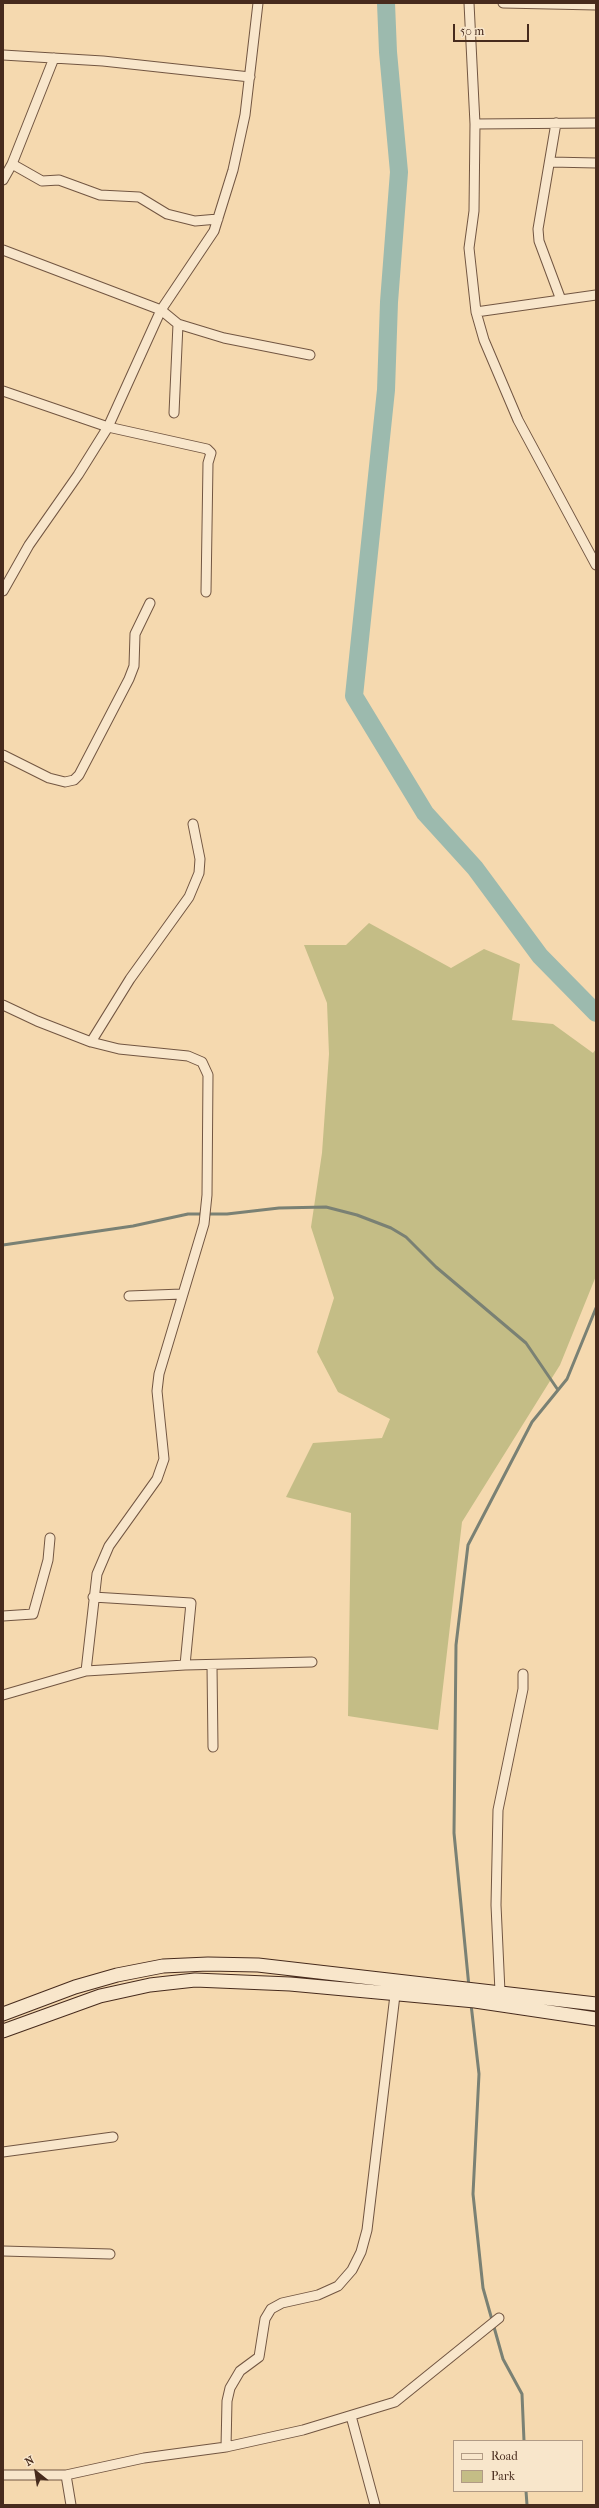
<!DOCTYPE html>
<html>
<head>
<meta charset="utf-8">
<style>
	body { margin:0 }
	#map { position:relative; width:599px; height:2508px; overflow:hidden; background:#f5d9af; font-family:"IM FELL French Canon",serif }
	canvas { display:block }
	.frame { position:absolute; inset:0; border:4px solid #472b1d; pointer-events:none }
	.legend { position:absolute; left:453px; top:2440px; width:130px; height:52px; box-sizing:border-box; background:#f8e6cb; border:1px solid #b19b85; margin:0; padding:5px 7px; list-style:none; font-size:12px; color:#472b1d }
	.legend li { display:flex; align-items:center; gap:8px; height:20px }
	.legend b { width:20px; border:1px solid #b19b85 }
	.north { position:absolute; left:16px; top:2452px; width:40px; height:40px; -webkit-text-stroke:3px #f8e6cb; paint-order:stroke; rotate:330deg; font-size:11px; font-weight:700; line-height:16px; text-align:center; color:#472b1d }
	.north::after { content:''; display:block; margin:auto; width:14px; height:18px; background:#472b1d; clip-path:polygon(50% 0,100% 100%,50% 72%,0 100%) }
	.scale { position:absolute; left:453px; top:24px; width:76px; height:18px; box-sizing:border-box; border:2px solid #472b1d; border-top:0; padding-left:5px; font-size:12px; line-height:14px; white-space:nowrap; color:#472b1d; -webkit-text-stroke:3px #f8e6cb; paint-order:stroke }
</style>
</head>
<body>
<div id="map">
<canvas width="599" height="2508"></canvas>
<div class="frame"></div>
<ul class="legend">
<li><b style="height:5px;background:#f8e6cb"></b>Road</li>
<li><b style="height:11px;background:#c4bd86"></b>Park</li>
</ul>
<div class="north">N</div>
<div class="scale">50 m</div>
</div>
<script>
const ctx = document.querySelector('canvas').getContext('2d');
ctx.lineJoin = 'round';
function fill(path, color) { ctx.fillStyle = color; ctx.fill(path, 'evenodd'); }
const toPath = rows => new Path2D(rows.map(r => 'M' + r).join(''));
function stroke(path, color, width, dash) { ctx.strokeStyle = color; ctx.lineWidth = width; ctx.lineCap = dash ? 'butt' : 'round'; ctx.setLineDash(dash || []); ctx.stroke(path); }
const green = toPath([
	[369,923,451,968,484,949,520,964,512,1020,553,1024,593,1053,596,1049,596,1276,560,1365,462,1522,438,1730,348,1716,351,1513,286,1497,313,1443,382,1438,390,1419,338,1392,317,1352,334,1298,311,1227,322,1153,329,1054,327,1003,304,945,346,945]
]);
const stream = toPath([
	[3,1245,133,1226,188,1214,227,1214,279,1208,326,1207,357,1215,391,1228,406,1237,436,1267,526,1343,558,1390],
	[469,1987,454,1833,456,1645,468,1545,532,1422,567,1379,596,1308],
	[471,2004,479,2074,473,2194,483,2288,503,2359,522,2394,524,2441],
	[526,2491,527,2505]
]);
const river = toPath([
	[386,3,388,52,399,172,389,302,386,390,354,696,425,813,475,868,540,956,596,1013]
]);
const street = toPath([
	[469,3,475,124,474,211,469,248,476,312,484,340,518,420,596,565],
	[503,3,596,5],
	[3,55,103,61,250,77],
	[556,123,538,229,539,241,561,300],
	[475,124,596,123],
	[551,162,596,163],
	[12,164,42,181,59,180,100,195,139,197,167,214,195,221,218,219],
	[3,180,12,164,54,58],
	[3,250,161,310,178,324,224,338,310,355],
	[476,312,596,295],
	[3,391,108,427,207,449,211,453,208,463,206,592],
	[174,413,178,324],
	[3,591,29,545,78,475,108,427,161,310,214,231,233,170,245,115,258,3],
	[3,755,49,778,65,782,74,780,79,775,129,679,134,666,135,634,150,603],
	[3,1005,37,1021,91,1042,119,1049,188,1056,202,1062,208,1075,207,1195,204,1224,159,1374,157,1391,164,1459,157,1479,109,1546,97,1574,86,1671,3,1695],
	[91,1042,130,979,189,897,199,873,200,859,193,824],
	[129,1296,182,1294],
	[93,1597,191,1603,185,1665],
	[3,1616,33,1614,48,1560,50,1538],
	[212,1666,213,1747],
	[86,1671,185,1665,312,1662],
	[500,1992,496,1905,498,1810,523,1689,523,1674],
	[3,2152,113,2137],
	[3,2251,110,2254],
	[351,2416,375,2505],
	[226,2447,227,2401,230,2388,240,2371,259,2357,265,2319,271,2309,282,2303,318,2295,338,2286,352,2270,361,2252,367,2230,395,1995],
	[3,2475,66,2475,144,2458,226,2447,303,2430,395,2402,499,2318],
	[66,2475,71,2505]
]);
const secondary = toPath([
	[3,2014,75,1987,117,1975,163,1966,208,1964,258,1965,596,2004],
	[3,2031,100,1996,150,1985,195,1980,290,1984,475,2001,596,2019]
]);
fill(green, '#c4bd86');
stroke(stream, '#7a8174', 3);
stroke(river, '#9cbaae', 18);
stroke(street, '#725642', 11);
stroke(secondary, '#472b1d', 15);
stroke(street, '#f8e6cb', 9);
stroke(secondary, '#f8e6cb', 13);
</script>
</body>
</html>
